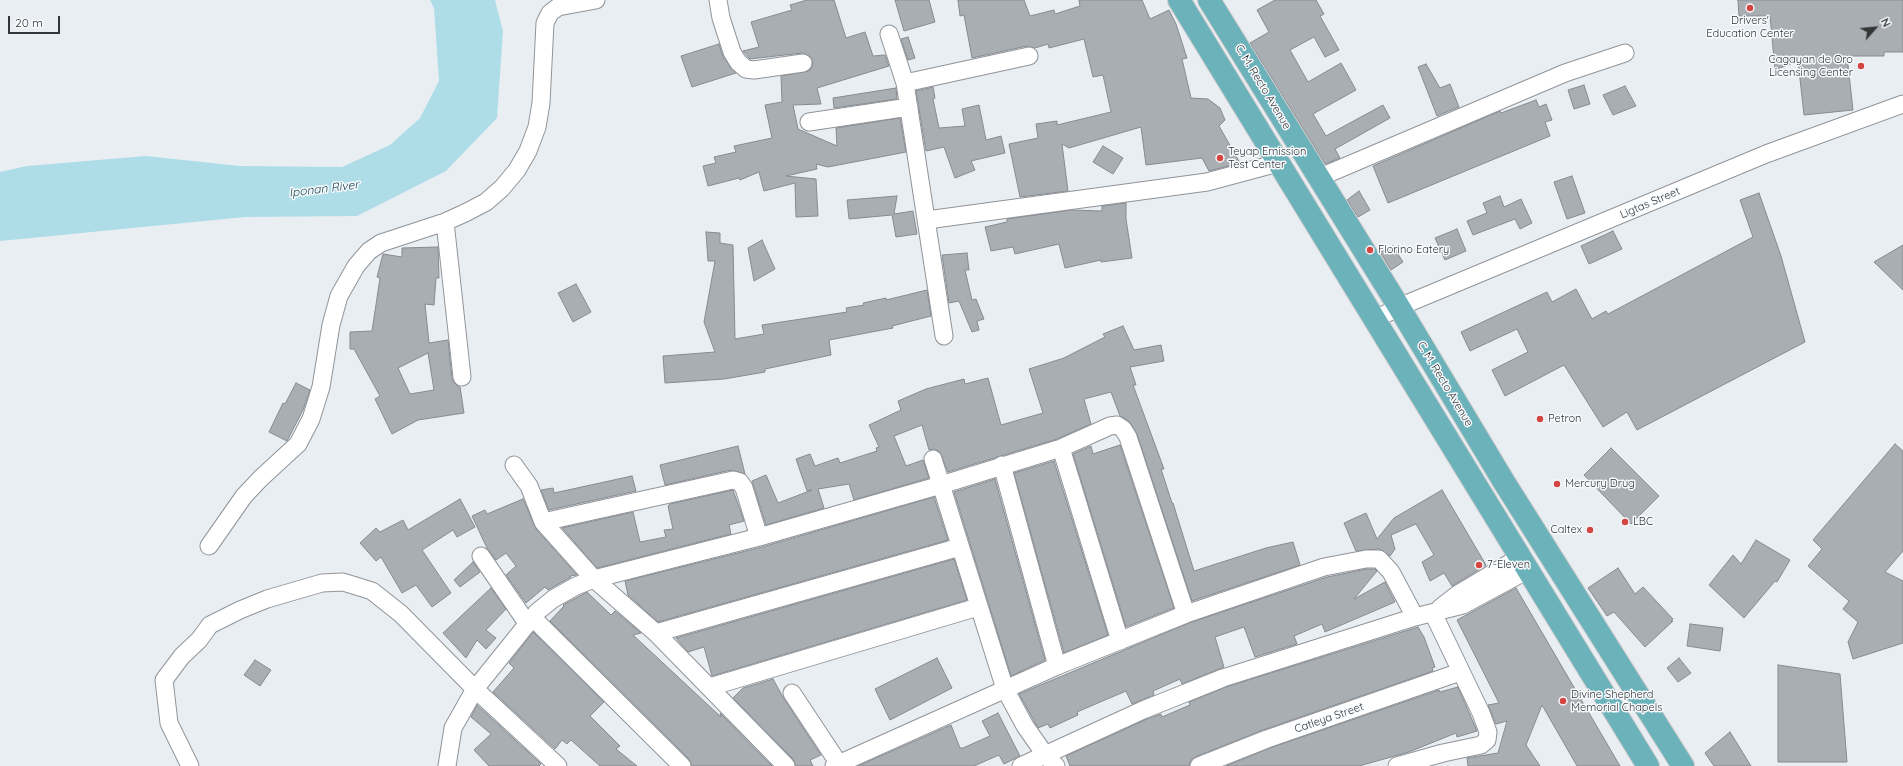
<!DOCTYPE html>
<html>
<head>
<meta charset="utf-8">
<style>
	body { margin:0 }
	#map { position:relative; width:1903px; height:766px; overflow:hidden; background:#e9eef3; font-family:Quicksand,sans-serif }
	canvas { display:block }
	.north { position:absolute; left:1855px; top:8px; width:40px; height:40px; -webkit-text-stroke:3px #f8fbfe; paint-order:stroke; rotate:63deg; font-size:11px; font-weight:700; line-height:16px; text-align:center; color:#333537 }
	.north::after { content:''; display:block; margin:auto; width:14px; height:18px; background:#333537; clip-path:polygon(50% 0,100% 100%,50% 72%,0 100%) }
	.scale { position:absolute; left:8px; top:16px; width:52px; height:18px; box-sizing:border-box; border:2px solid #333537; border-top:0; padding-left:5px; font-size:12px; line-height:14px; white-space:nowrap; color:#333537; -webkit-text-stroke:3px #f8fbfe; paint-order:stroke }
</style>
</head>
<body>
<div id="map">
<canvas width="1903" height="766"></canvas>
<div class="north">N</div>
<div class="scale">20 m</div>
</div>
<script>
const ctx = document.querySelector('canvas').getContext('2d');
ctx.lineJoin = 'round';
function fill(path, color) { ctx.fillStyle = color; ctx.fill(path, 'evenodd'); }
const toPath = rows => new Path2D(rows.map(r => 'M' + r).join(''));
function stroke(path, color, width, dash) { ctx.strokeStyle = color; ctx.lineWidth = width; ctx.lineCap = dash ? 'butt' : 'round'; ctx.setLineDash(dash || []); ctx.stroke(path); }
function label(font, color, halo, rows, align = 'center') {
  ctx.font = font + ' Quicksand,sans-serif'; ctx.lineWidth = 3; ctx.setLineDash([]); ctx.textBaseline = 'middle'; ctx.strokeStyle = halo; ctx.fillStyle = color; for (const [text, x, y, turn = 0] of rows) {
    ctx.save(); ctx.translate(x, y); ctx.rotate((+turn || 0) * Math.PI / 180); ctx.textAlign = isNaN(turn) ? turn : align; if (halo) ctx.strokeText(text, 0, 0); ctx.fillText(text, 0, 0); ctx.restore();
  }
}
const water = toPath([
	[430,0,495,0,503,31,497,118,446,171,357,216,245,217,0,241,0,172,27,166,146,156,240,166,342,167,390,145,420,118,439,81,434,8]
]);
const building = toPath([
	[807,0,834,0,846,38,865,32,873,56,885,55,889,66,817,88,821,104,793,105,798,129,837,146,836,128,900,118,906,152,828,167,816,164,817,169,786,176,816,179,818,216,796,217,795,183,764,191,759,172,740,180,739,178,708,186,703,166,716,163,714,157,736,152,734,146,772,138,765,105,782,102,781,76,809,71,812,66,813,61,811,57,802,53,750,59,743,51,759,47,751,22,792,10,790,5,807,0],
	[895,0,929,0,935,22,904,31,895,0],
	[958,0,1024,0,1030,16,1054,10,1055,14,1080,6,1079,0,1142,0,1150,19,1169,10,1176,24,1187,58,1182,59,1191,98,1208,99,1220,108,1225,120,1219,126,1240,163,1209,171,1202,158,1146,165,1141,127,1069,148,1062,144,1068,191,1020,197,1009,144,1038,138,1036,124,1057,121,1057,125,1111,112,1103,75,1093,77,1084,39,1049,48,1048,44,1035,48,1027,46,972,58,964,15,960,16,958,0],
	[1275,0,1316,0,1324,14,1320,16,1339,50,1325,57,1314,37,1290,50,1308,82,1341,63,1356,90,1313,114,1326,136,1383,105,1390,118,1335,149,1340,158,1325,164,1250,43,1269,32,1257,10,1275,0],
	[1738,0,1903,0,1903,52,1884,52,1884,56,1847,56,1853,110,1804,115,1798,61,1775,70,1770,16,1739,16,1738,0],
	[908,37,915,58,908,60,901,39,908,37],
	[719,44,723,57,736,73,692,87,681,56,719,44],
	[1426,64,1440,88,1450,84,1459,107,1437,116,1418,67,1426,64],
	[1584,85,1590,104,1574,109,1568,90,1584,85],
	[1625,86,1636,106,1613,115,1603,95,1625,86],
	[933,87,935,98,933,99,939,128,965,126,962,109,979,105,986,140,1001,136,1005,153,971,161,975,170,955,178,944,147,926,151,916,91,933,87],
	[896,88,897,99,834,108,833,98,896,88],
	[1536,100,1539,107,1546,104,1552,120,1545,122,1550,136,1388,203,1373,166,1500,111,1501,113,1536,100],
	[1103,146,1123,158,1113,174,1093,162,1103,146],
	[1572,176,1585,213,1567,219,1554,182,1572,176],
	[1359,191,1370,210,1358,217,1347,200,1359,191],
	[1759,193,1781,256,1805,342,1637,430,1627,412,1603,427,1564,365,1505,396,1492,370,1528,352,1517,329,1470,351,1461,332,1547,292,1552,302,1576,289,1592,319,1606,311,1608,314,1753,237,1740,200,1759,193],
	[897,196,894,214,913,211,917,234,896,237,892,215,849,219,847,200,897,196],
	[1500,196,1504,207,1521,199,1532,223,1520,229,1515,219,1473,235,1467,221,1487,213,1483,203,1500,196],
	[1126,203,1126,219,1132,258,1101,262,1101,260,1065,268,1059,244,1015,254,1013,247,991,251,985,227,1007,222,1007,219,1071,210,1102,211,1102,206,1126,203],
	[1457,229,1466,251,1445,260,1435,238,1457,229],
	[1613,231,1622,249,1589,264,1581,246,1613,231],
	[706,232,720,233,720,243,733,245,735,339,764,334,762,325,847,312,846,308,864,305,863,303,886,298,886,300,927,290,931,316,892,326,893,328,829,340,831,355,765,369,765,372,724,379,665,383,663,356,715,352,704,322,715,261,708,261,706,232],
	[762,240,775,269,754,281,748,248,762,240],
	[1903,245,1903,290,1874,262,1903,245],
	[1393,246,1403,262,1391,270,1380,252,1393,246],
	[438,247,439,278,436,278,434,305,425,304,429,343,448,340,452,378,454,383,460,387,464,413,418,420,392,434,375,399,380,396,354,349,350,349,350,332,372,331,380,278,377,277,383,254,402,257,402,248,438,247],
	[428,353,434,390,410,394,398,368,428,353],
	[967,253,969,270,965,270,972,300,976,299,984,319,977,321,979,330,972,332,959,301,949,303,942,255,967,253],
	[576,284,591,312,573,322,558,293,576,284],
	[1123,326,1134,350,1161,345,1164,361,1130,367,1136,385,1133,385,1164,469,1161,469,1172,503,1173,503,1194,571,1266,548,1293,542,1300,565,1192,601,1137,434,1129,421,1120,416,1111,392,1084,399,1091,424,1057,439,948,472,940,452,935,449,929,450,922,425,894,436,906,466,923,460,929,478,854,500,849,484,818,489,824,508,766,525,752,481,766,475,778,503,812,490,807,491,796,459,810,454,815,466,838,458,840,463,877,451,876,448,879,447,869,425,901,410,898,401,926,389,964,379,965,384,988,378,1001,425,1043,413,1029,369,1064,358,1105,337,1103,334,1123,326],
	[296,383,310,390,303,410,287,441,269,432,283,403,285,404,296,383],
	[1895,444,1903,451,1903,551,1885,572,1903,581,1903,643,1853,659,1848,642,1858,622,1843,609,1849,601,1808,566,1822,549,1813,540,1895,444],
	[1120,445,1174,608,1126,627,1073,454,1091,446,1093,454,1120,445],
	[738,446,745,474,731,470,665,485,660,465,738,446],
	[1611,448,1659,496,1631,524,1584,475,1611,448],
	[1054,461,1108,635,1064,653,1014,473,1054,461],
	[632,476,636,491,549,510,541,490,553,488,554,493,632,476],
	[995,479,1045,660,1011,676,954,492,995,479],
	[733,490,744,521,729,525,731,534,597,568,562,528,633,512,640,542,666,537,664,530,673,529,668,506,670,504,733,490],
	[1442,490,1486,565,1452,586,1444,573,1430,581,1422,562,1434,555,1416,524,1391,535,1395,549,1390,556,1379,549,1356,551,1344,523,1366,513,1377,539,1394,518,1442,490],
	[934,497,948,540,658,622,628,595,625,581,762,547,934,497],
	[460,499,475,527,457,537,453,530,422,550,451,593,432,607,416,585,402,593,381,557,376,561,360,543,376,528,380,532,403,520,408,530,460,499],
	[523,499,536,529,577,575,570,576,571,577,548,590,545,587,526,603,506,575,516,566,506,553,496,560,487,548,472,516,485,510,487,514,523,499],
	[1756,540,1790,560,1777,582,1775,581,1744,618,1709,585,1733,555,1741,564,1756,540],
	[954,559,967,600,712,676,704,647,688,652,676,638,954,559],
	[473,562,480,572,460,587,454,580,473,562],
	[1618,568,1635,594,1643,587,1673,619,1671,621,1673,621,1645,647,1614,612,1607,616,1588,588,1618,568],
	[1367,569,1375,569,1377,571,1354,599,1385,582,1395,602,1325,632,1322,624,1294,636,1297,644,1255,657,1244,627,1215,637,1224,667,1182,684,1180,679,1153,691,1154,695,1132,704,1126,691,1077,712,1078,715,1050,728,1048,724,1038,728,1019,694,1189,623,1327,577,1367,569],
	[491,588,506,609,486,630,496,638,486,649,477,640,466,658,443,633,491,588],
	[1516,588,1620,766,1577,766,1542,705,1526,745,1540,766,1468,766,1467,758,1498,753,1507,721,1496,724,1488,705,1499,703,1457,620,1516,588],
	[587,592,611,615,615,611,641,633,633,635,721,717,720,713,772,766,692,766,689,759,550,621,564,606,563,605,587,592],
	[1690,624,1723,628,1720,651,1687,646,1690,624],
	[1418,627,1424,637,1435,667,1432,668,1433,671,1263,730,1195,757,1191,760,1189,766,1070,766,1066,756,1147,719,1161,714,1162,717,1190,705,1189,702,1226,687,1418,627],
	[533,632,604,702,590,716,620,746,616,749,637,766,600,766,571,740,567,744,562,740,555,749,493,692,514,668,509,663,533,632],
	[937,658,952,688,890,720,875,689,937,658],
	[1679,658,1691,673,1678,682,1667,668,1679,658],
	[255,660,271,670,260,686,244,675,255,660],
	[1778,665,1840,674,1847,762,1778,762,1778,665],
	[773,679,784,699,821,755,810,760,813,766,796,766,793,759,733,698,743,688,773,679],
	[1458,687,1477,731,1457,737,1456,733,1409,752,1359,766,1226,766,1270,748,1439,690,1440,692,1458,687],
	[477,705,541,764,539,766,489,766,474,750,491,734,471,717,477,705],
	[998,713,1020,756,1004,764,999,755,974,766,858,766,951,725,960,748,963,748,990,736,982,721,998,713],
	[1730,732,1751,766,1714,766,1705,753,1730,732]
]);
const minor = toPath([
	[718,0,721,18,732,52,738,62,746,69,754,70,803,63],
	[889,34,905,83,944,336],
	[905,83,1029,56],
	[809,122,909,107],
	[1318,178,1565,73,1625,53],
	[927,220,1207,182,1278,163],
	[445,222,462,377],
	[1374,320,1399,307,1766,154,1903,104],
	[1061,448,1120,641],
	[933,459,1005,689,1025,726,1046,756,1056,766],
	[514,465,529,486,543,522],
	[1002,465,1057,666],
	[759,537,744,488,740,482,733,480,543,522,594,579,656,633,786,766],
	[209,546,244,496,261,478,298,444,311,419,321,387,331,325,339,296,356,266,369,251,381,243,445,222,465,213,486,202,502,188,517,170,528,151,537,127,541,103,545,23,550,13,558,7,596,0],
	[481,556,527,623],
	[1440,608,1458,594,1520,557],
	[532,617,682,766],
	[656,633,960,547],
	[710,687,978,607],
	[792,693,839,764],
	[190,766,169,723,164,680,182,656,199,640,210,625,240,610,267,599,322,583,343,582,372,591,401,614,475,689,558,766],
	[447,766,453,728,475,689,537,612,553,599,576,586,594,579,759,537,941,485,1061,448,1110,426,1117,425,1123,429,1128,437,1186,614],
	[834,766,1057,666,1186,614,1324,567,1366,559,1379,559,1391,572,1415,617],
	[1021,766,1143,710,1223,678,1415,617,1463,605,1528,570],
	[1199,766,1267,739,1460,672],
	[1397,766,1443,753,1481,745,1487,740,1488,732,1481,713,1433,613]
]);
const trunk = toPath([
	[1179,0,1648,766],
	[1209,0,1399,307,1504,482,1683,766]
]);
const markers = [
	[1750,8,4,"#d44542"],
	[1861,66,4,"#d44542"],
	[1220,158,4,"#d44542"],
	[1370,250,4,"#d44542"],
	[1540,419,4,"#d44542"],
	[1557,484,4,"#d44542"],
	[1625,522,4,"#d44542"],
	[1590,530,4,"#d44542"],
	[1479,565,4,"#d44542"],
	[1563,701,4,"#d44542"]
];
const poiNames = [
	["Drivers'",1750,21,"center"],
	["Education Center",1750,34,"center"],
	["Cagayan de Oro",1853,60,"right"],
	["Licensing Center",1853,73,"right"],
	["Teyap Emission",1228,152],
	["Test Center",1228,165],
	["Florino Eatery",1378,250],
	["Petron",1548,419],
	["Mercury Drug",1565,484],
	["LBC",1633,522],
	["Caltex",1582,530,"right"],
	["7-Eleven",1487,565],
	["Divine Shepherd",1571,695],
	["Memorial Chapels",1571,708]
];
const streetNames = [
	["C. M. Recto Avenue",1263,87,59],
	["Ligtas Street",1650,203,-23],
	["C. M. Recto Avenue",1445,384,59],
	["Catleya Street",1329,718,-19]
];
const waterNames = [
	["Iponan River",324,189,-7]
];
fill(water, '#aedde8');
fill(building, '#a9aeb2');
stroke(building, '#878b90', 1);
stroke(minor, '#909499', 19);
stroke(trunk, '#cacacb', 24);
stroke(minor, '#fff', 17);
stroke(trunk, '#6cb2ba', 22);
for (const [x, y, r, color] of markers) { const dot = new Path2D(); dot.arc(x, y, r, 0, 2 * Math.PI); ctx.fillStyle = color; ctx.fill(dot); stroke(dot, '#f8fbfe', 1.5); }
label('11px', '#333537', '#f8fbfe', poiNames, 'left');
label('11px', '#333537', '#f8fbfe', streetNames);
label('italic 12px', '#18424b', '#f8fbfe', waterNames);
</script>
</body>
</html>
